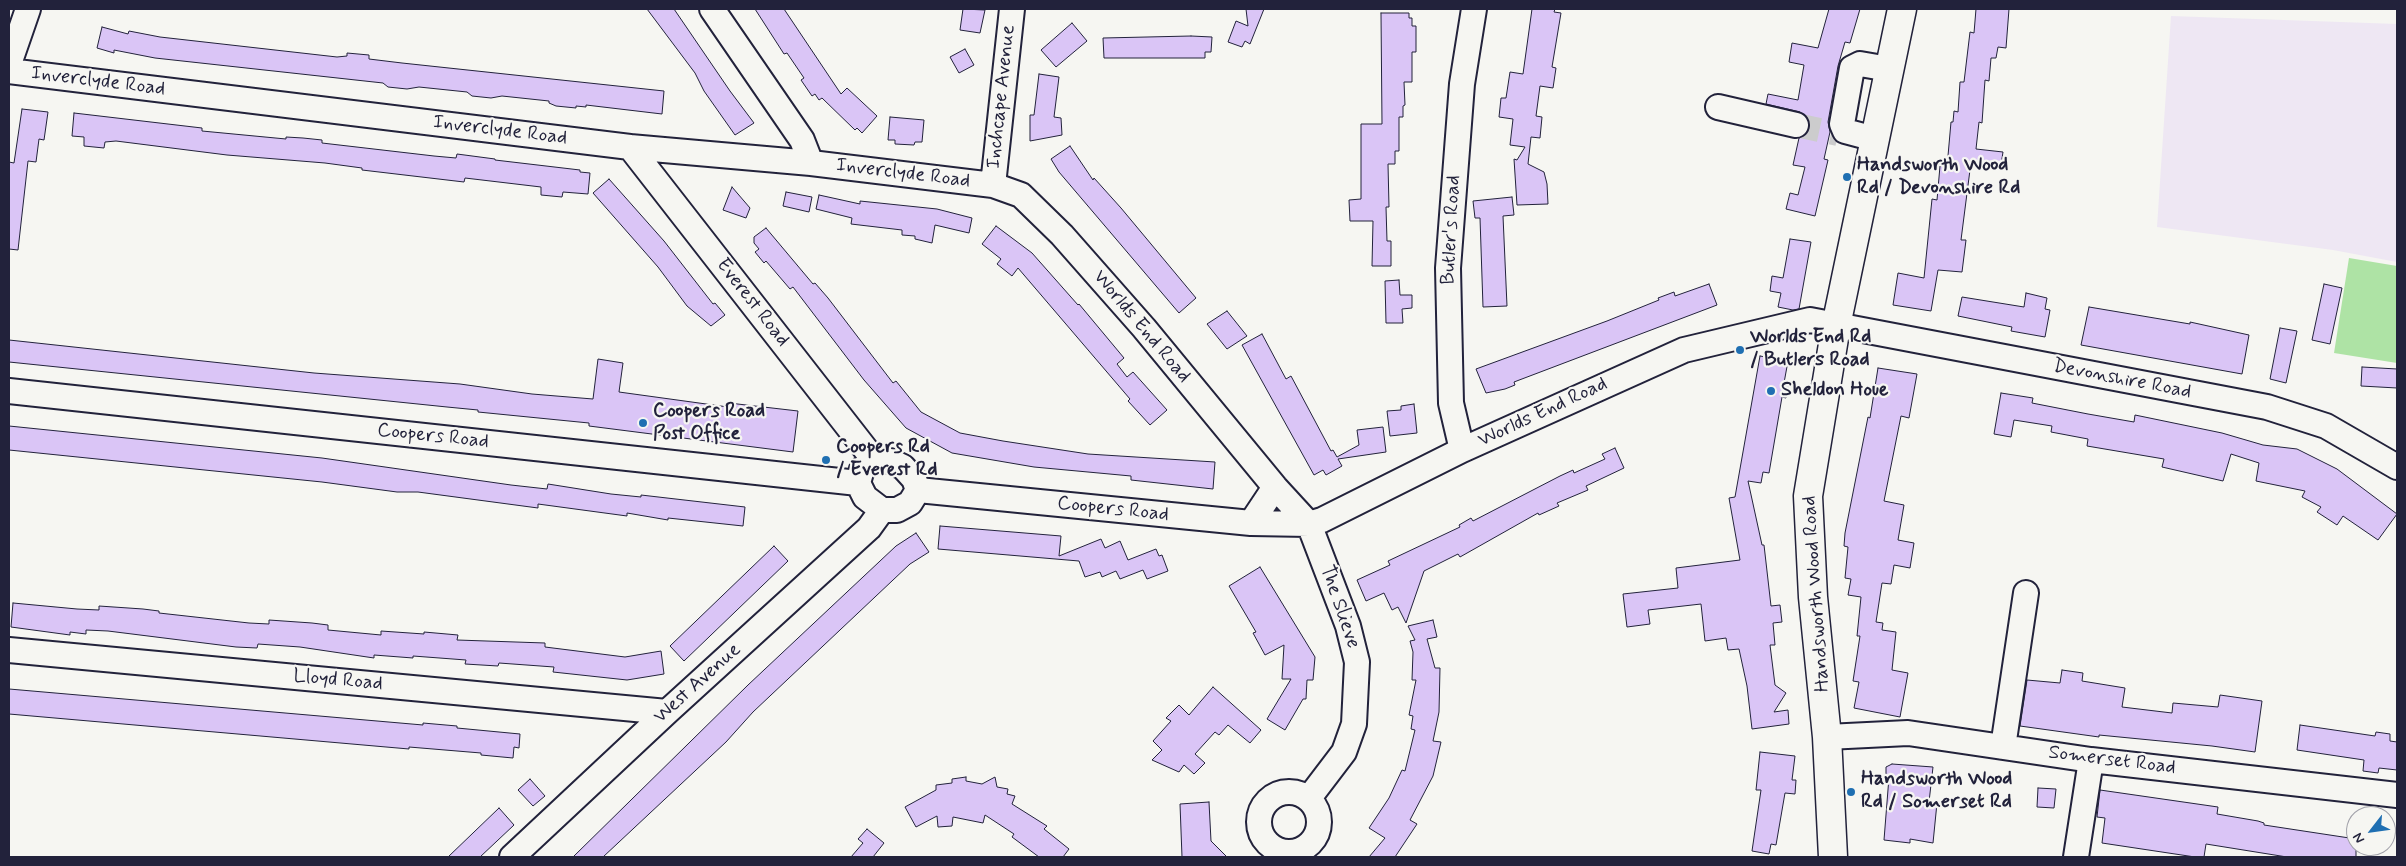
<!DOCTYPE html>
<html>
<head>
<meta charset="utf-8">
<style>
	body { margin:0 }
	#map { position:relative; width:2406px; height:866px; overflow:hidden; background:#f6f6f2; font-family:Mynerve,sans-serif }
	canvas { display:block }
	.frame { position:absolute; inset:0; border:10px solid #22223b; pointer-events:none }
	.north { position:absolute; left:2346px; top:806px; width:50px; height:50px; box-sizing:border-box; background:#f6f6f2; border:1px solid #a1a1a9; border-radius:50%; rotate:240deg; font-size:14px; font-weight:700; line-height:20px; text-align:center; color:#22223b }
	.north::after { content:''; display:block; margin:auto; width:18px; height:22px; background:#1f6fb2; clip-path:polygon(50% 0,100% 100%,50% 72%,0 100%) }
</style>
</head>
<body>
<div id="map">
<canvas width="2406" height="866"></canvas>
<div class="frame"></div>
<div class="north">N</div>
</div>
<script>
const ctx = document.querySelector('canvas').getContext('2d');
ctx.lineJoin = 'round';
function fill(path, color) { ctx.fillStyle = color; ctx.fill(path, 'evenodd'); }
const toPath = rows => new Path2D(rows.map(r => 'M' + r).join(''));
function stroke(path, color, width, dash) { ctx.strokeStyle = color; ctx.lineWidth = width; ctx.lineCap = dash ? 'butt' : 'round'; ctx.setLineDash(dash || []); ctx.stroke(path); }
function label(font, color, halo, rows, align = 'center') {
  ctx.font = font + ' Mynerve,sans-serif'; ctx.lineWidth = 4.5; ctx.setLineDash([]); ctx.textBaseline = 'middle'; ctx.strokeStyle = halo; ctx.fillStyle = color; for (const [text, x, y, turn = 0] of rows) {
    ctx.save(); ctx.translate(x, y); ctx.rotate((+turn || 0) * Math.PI / 180); ctx.textAlign = isNaN(turn) ? turn : align; if (halo) ctx.strokeText(text, 0, 0); ctx.fillText(text, 0, 0); ctx.restore();
  }
}
const built = toPath([
	[2171,16,2397,24,2397,262,2333,250,2157,227]
]);
const green = toPath([
	[2349,258,2397,266,2397,363,2334,353]
]);
const building = toPath([
	[647,9,674,9,730,91,754,123,735,135,704,91,695,73,647,9],
	[755,9,784,9,841,94,847,88,877,116,862,133,857,128,855,130,822,98,819,100,815,94,812,96,801,80,804,78,787,53,784,54,755,9],
	[963,9,985,10,980,33,960,30,963,9],
	[1246,9,1264,9,1250,44,1245,41,1242,47,1228,42,1236,21,1248,26,1246,9],
	[1532,9,1555,9,1554,12,1561,13,1552,67,1556,68,1553,88,1540,86,1536,116,1542,117,1540,138,1531,137,1528,164,1544,172,1547,184,1548,204,1517,205,1514,159,1517,160,1525,147,1510,145,1513,119,1499,117,1501,98,1506,98,1510,72,1523,74,1532,9],
	[1829,9,1860,9,1850,43,1845,42,1838,66,1828,122,1830,132,1824,159,1828,160,1815,216,1786,209,1790,193,1798,195,1805,167,1793,165,1799,138,1806,134,1809,128,1809,121,1800,112,1766,104,1768,94,1798,100,1804,65,1789,62,1792,43,1818,48,1829,9],
	[1976,9,2009,9,2006,48,1998,47,1996,58,1991,58,1989,81,1985,80,1982,123,1979,122,1976,149,2003,152,2001,165,1971,162,1961,240,1966,240,1962,272,1938,270,1931,311,1893,305,1898,273,1924,278,1932,199,1937,200,1940,166,1947,167,1951,122,1953,122,1954,111,1958,112,1960,82,1964,82,1970,32,1974,33,1976,9],
	[1381,13,1409,13,1409,18,1412,18,1412,26,1416,26,1416,52,1412,52,1412,82,1404,82,1405,105,1403,106,1403,117,1399,117,1399,151,1395,151,1395,164,1388,164,1389,207,1386,207,1387,241,1391,241,1391,266,1372,266,1373,221,1350,221,1349,200,1361,199,1361,124,1382,124,1381,13],
	[1072,23,1087,41,1056,67,1041,50,1072,23],
	[102,27,128,34,129,31,160,37,337,57,347,56,347,53,369,55,369,59,402,63,664,91,662,114,586,105,586,107,576,106,576,108,556,106,549,103,549,101,502,96,491,98,472,96,467,92,419,87,407,89,388,87,383,83,155,58,114,50,114,53,97,48,102,27],
	[1191,36,1212,37,1211,52,1205,52,1205,58,1104,58,1103,38,1191,36],
	[965,49,974,65,959,73,950,57,965,49],
	[1039,74,1059,77,1054,117,1061,118,1062,135,1030,141,1030,115,1034,115,1039,74],
	[22,109,48,112,44,140,39,139,36,162,28,161,18,250,9,249,9,162,14,163,22,109],
	[74,113,202,128,202,131,286,139,286,137,303,138,322,140,322,143,434,156,456,158,457,154,495,159,495,160,580,170,580,172,590,173,588,194,563,192,562,197,541,195,541,187,465,178,464,182,362,170,362,168,325,163,227,155,116,141,105,142,104,148,84,146,84,137,72,136,74,113],
	[890,117,924,120,922,142,915,142,914,145,895,144,895,140,888,140,890,117],
	[1070,146,1093,180,1094,178,1121,208,1196,298,1179,313,1059,172,1051,159,1070,146],
	[609,179,664,241,713,304,715,303,725,315,711,326,687,306,658,267,593,193,609,179],
	[732,187,750,208,746,218,723,210,732,187],
	[786,192,812,197,809,212,783,206,786,192],
	[819,195,860,204,860,201,937,209,972,218,969,233,935,225,932,243,915,239,915,236,902,235,902,230,851,224,852,218,816,209,819,195],
	[1512,197,1514,215,1503,216,1507,306,1483,307,1480,218,1475,218,1473,201,1512,197],
	[996,226,1032,253,1078,305,1079,304,1124,358,1117,364,1127,377,1133,372,1167,410,1150,425,1128,401,1130,399,1018,268,1012,276,997,264,1001,259,982,244,996,226],
	[766,228,813,284,815,283,828,298,893,383,896,381,921,412,960,433,1003,441,1088,454,1215,462,1213,489,1131,480,1131,476,1034,467,952,453,906,428,864,380,793,287,790,289,766,261,764,263,755,252,759,249,754,243,754,237,766,228],
	[1790,239,1811,242,1799,309,1793,310,1778,307,1781,293,1770,291,1772,276,1783,278,1790,239],
	[1399,280,1400,295,1412,295,1412,308,1402,309,1403,323,1386,323,1385,281,1399,280],
	[1709,284,1717,305,1514,382,1515,385,1505,389,1486,393,1476,369,1607,321,1659,300,1658,298,1674,292,1675,296,1709,284],
	[2324,284,2342,288,2330,344,2312,340,2324,284],
	[2026,293,2047,298,2045,309,2050,310,2045,337,2011,331,2012,327,1958,316,1962,297,2024,307,2026,293],
	[2089,307,2190,324,2190,322,2249,335,2242,374,2081,345,2089,307],
	[1227,311,1247,336,1227,349,1207,324,1227,311],
	[2280,328,2297,331,2286,383,2270,379,2280,328],
	[1262,334,1286,379,1291,376,1331,451,1333,450,1337,457,1359,445,1357,430,1383,427,1386,452,1338,459,1342,466,1326,475,1323,470,1314,475,1242,345,1262,334],
	[9,340,314,373,460,384,532,394,593,399,598,359,623,363,619,392,728,407,729,403,798,411,793,452,589,426,589,423,478,412,478,410,447,407,9,362,9,340],
	[1760,356,1788,361,1784,383,1789,384,1786,398,1782,397,1769,473,1763,472,1761,483,1748,481,1762,545,1764,545,1771,606,1780,605,1782,622,1773,623,1775,645,1770,645,1775,685,1786,693,1774,712,1788,710,1789,724,1752,729,1747,686,1739,649,1728,650,1726,638,1705,641,1701,604,1648,610,1650,624,1627,627,1623,594,1678,588,1676,568,1740,560,1729,498,1735,497,1760,356],
	[2362,367,2397,369,2397,388,2361,386,2362,367],
	[1878,368,1917,374,1909,418,1901,416,1884,501,1904,505,1898,540,1914,543,1910,568,1894,565,1891,584,1882,583,1876,622,1883,623,1882,630,1896,632,1892,670,1908,673,1900,717,1854,708,1859,682,1853,681,1860,636,1857,636,1861,597,1848,595,1851,579,1845,578,1848,547,1844,546,1845,533,1868,417,1870,418,1878,368],
	[2001,393,2033,398,2032,403,2088,414,2134,422,2135,415,2222,433,2263,445,2297,449,2337,469,2397,514,2378,540,2343,516,2337,525,2317,512,2321,507,2302,497,2305,491,2256,481,2259,463,2231,454,2223,481,2162,467,2164,459,2087,446,2088,439,2051,432,2052,426,2014,420,2011,437,1994,434,2001,393],
	[1414,404,1417,433,1390,436,1387,411,1401,410,1401,406,1414,404],
	[9,426,322,458,511,485,547,489,548,484,611,494,641,497,641,495,745,507,743,526,668,518,668,520,627,513,627,516,538,504,538,508,418,492,397,492,322,482,9,450,9,426],
	[1615,448,1624,468,1586,486,1588,490,1557,503,1559,506,1539,515,1538,513,1460,557,1458,554,1424,571,1406,623,1398,607,1392,610,1384,593,1366,601,1357,580,1390,565,1388,561,1460,527,1459,525,1471,518,1473,521,1560,476,1573,470,1574,473,1605,459,1602,454,1615,448],
	[940,526,1061,536,1059,556,1101,539,1105,548,1120,541,1128,560,1156,549,1159,556,1162,555,1168,571,1147,579,1143,570,1120,579,1116,571,1102,577,1100,572,1085,577,1079,561,938,549,940,526],
	[916,533,929,552,910,564,753,712,726,742,603,857,573,857,748,685,896,546,916,533],
	[774,546,788,561,684,661,670,646,774,546],
	[1260,567,1315,657,1313,680,1307,680,1306,699,1303,699,1285,730,1267,719,1291,679,1282,679,1284,645,1265,655,1253,633,1256,632,1229,586,1260,567],
	[13,603,77,609,99,610,99,606,143,609,159,611,159,613,249,623,269,624,269,620,312,623,328,625,328,630,381,635,381,631,424,634,424,632,458,635,457,640,545,643,545,647,625,657,661,651,664,674,627,680,553,672,554,667,499,663,498,666,465,664,466,660,413,656,413,658,374,655,374,658,300,647,258,644,257,648,236,647,108,631,86,630,86,634,70,632,70,635,11,627,13,603],
	[1433,620,1437,637,1427,639,1435,668,1440,668,1439,712,1433,741,1441,742,1433,776,1410,820,1417,824,1395,857,1369,857,1385,838,1369,828,1389,798,1402,770,1405,771,1415,730,1411,729,1413,716,1409,715,1416,680,1412,680,1413,652,1410,641,1415,640,1408,626,1433,620],
	[2062,670,2083,673,2082,681,2125,688,2122,707,2172,713,2173,703,2218,707,2220,695,2262,701,2255,752,2212,746,2099,735,2099,737,2020,726,2027,680,2060,683,2062,670],
	[1213,687,1261,730,1250,743,1228,725,1219,735,1215,732,1195,754,1205,763,1194,774,1184,765,1179,772,1152,760,1162,750,1153,741,1171,721,1166,718,1179,705,1189,715,1213,687],
	[9,689,423,725,423,723,457,726,457,728,520,734,519,748,514,747,513,758,481,755,481,753,409,747,409,749,9,714,9,689],
	[2300,725,2375,736,2376,732,2390,734,2390,741,2397,742,2397,770,2379,768,2378,773,2363,771,2364,760,2297,750,2300,725],
	[1760,752,1795,756,1792,780,1796,780,1795,794,1785,793,1776,845,1771,844,1769,854,1752,851,1761,790,1756,790,1760,752],
	[1892,764,1933,767,1929,802,1937,803,1933,843,1910,839,1910,843,1884,840,1889,777,1886,774,1886,767,1892,764],
	[966,777,966,781,982,784,995,777,997,787,1008,789,1007,794,1015,796,1012,804,1047,826,1044,829,1069,849,1063,857,1039,857,1012,837,1014,834,985,815,983,823,953,817,952,826,938,827,937,816,916,827,905,807,936,790,936,785,952,783,952,779,966,777],
	[530,779,545,796,533,806,518,790,530,779],
	[2038,788,2056,789,2054,808,2037,807,2038,788],
	[2100,790,2218,807,2217,814,2258,821,2264,823,2264,825,2356,839,2356,857,2287,857,2206,844,2204,857,2195,857,2102,843,2105,818,2097,817,2100,790],
	[1209,802,1211,841,1227,857,1182,857,1180,804,1209,802],
	[499,808,514,825,480,857,448,857,499,808],
	[867,829,884,843,873,857,851,857,863,843,858,839,867,829]
]);
const minorTunnel = toPath([
	[1796,125,1838,134]
]);
const path = toPath([
	[1263,857,1272,847]
]);
const minor = toPath([
	[712,9,802,140,811,163],
	[9,64,28,9],
	[9,71,630,147,811,163,993,185,1021,195,1062,235,1144,328,1275,487,1309,524,1348,626,1357,662,1354,724,1344,752,1309,798],
	[1718,107,1796,125],
	[1875,139,1845,131,1842,124,1852,68,1860,64,1889,69],
	[630,147,874,460],
	[993,185,1012,9],
	[9,391,858,483],
	[1462,450,1451,403,1448,268,1462,84,1474,9],
	[874,460,890,461,903,467,914,479,918,490,910,503,897,510,882,510,865,497,858,483,862,469,874,460],
	[918,490,1251,523,1309,524,1322,520,1462,450,1684,350,1810,320,2267,407,2326,426,2397,467],
	[1251,523,1275,487],
	[9,650,667,712],
	[1827,737,1908,733,2091,760,2397,795],
	[2003,747,2026,593],
	'1259 822a30 30 0 1 1 60 0a30 30 0 1 1-60 0Z',
	[512,857,667,712,869,528,882,510],
	[2076,857,2091,760]
]);
const major = toPath([
	[1833,857,1827,737,1813,597,1808,496,1836,326,1902,9]
]);
const markers = [
	[1847,177,5,"#1f6fb2"],
	[1740,350,5,"#1f6fb2"],
	[1771,391,5,"#1f6fb2"],
	[643,423,5,"#1f6fb2"],
	[826,460,5,"#1f6fb2"],
	[1851,792,5,"#1f6fb2"]
];
const streetNames = [
	["Inverclyde Road",98,82,7],
	["Inchcape Avenue",1002,97,-84],
	["Inverclyde Road",500,131,7],
	["Inverclyde Road",903,174,7],
	["Butler's Road",1452,230,-87],
	["Everest Road",752,303,52],
	["Worlds End Road",1141,327,50],
	["Devonshire Road",2122,380,11],
	["Worlds End Road",1543,413,-25],
	["Coopers Road",433,437,6],
	["Coopers Road",1113,510,6],
	["Handsworth Wood Road",1817,594,-94],
	["The Slieve",1339,607,71],
	["Lloyd Road",338,681,5],
	["West Avenue",698,684,-42],
	["Somerset Road",2112,761,7]
];
const poiNames = [
	["Handsworth Wood",1857,166],
	["Rd / Devonshire Rd",1857,189],
	["Worlds End Rd",1750,338],
	["/ Butlers Road",1750,361],
	["Sheldon Houe",1781,391],
	["Coopers Road",653,412],
	["Post Office",653,435],
	["Coopers Rd",836,448],
	["/ Everest Rd",836,471],
	["Handsworth Wood",1861,780],
	["Rd / Somerset Rd",1861,803]
];
fill(built, '#eee7f3');
fill(green, '#aee3a5');
fill(building, '#dac5f6');
stroke(building, '#22223b', 1);
stroke(minorTunnel, '#cccccd', 24, [24, 12]);
stroke(minor, '#22223b', 28);
stroke(major, '#22223b', 31);
stroke(path, '#22223b', 3, [4, 4]);
stroke(minor, '#f6f6f2', 24);
stroke(major, '#f6f6f2', 28);
for (const [x, y, r, color] of markers) { const dot = new Path2D(); dot.arc(x, y, r, 0, 2 * Math.PI); ctx.fillStyle = color; ctx.fill(dot); stroke(dot, '#f6f6f2', 2); }
label('20px', '#22223b', '#f6f6f2', streetNames);
label('bold 20px', '#22223b', '#f6f6f2', poiNames, 'left');
</script>
</body>
</html>
